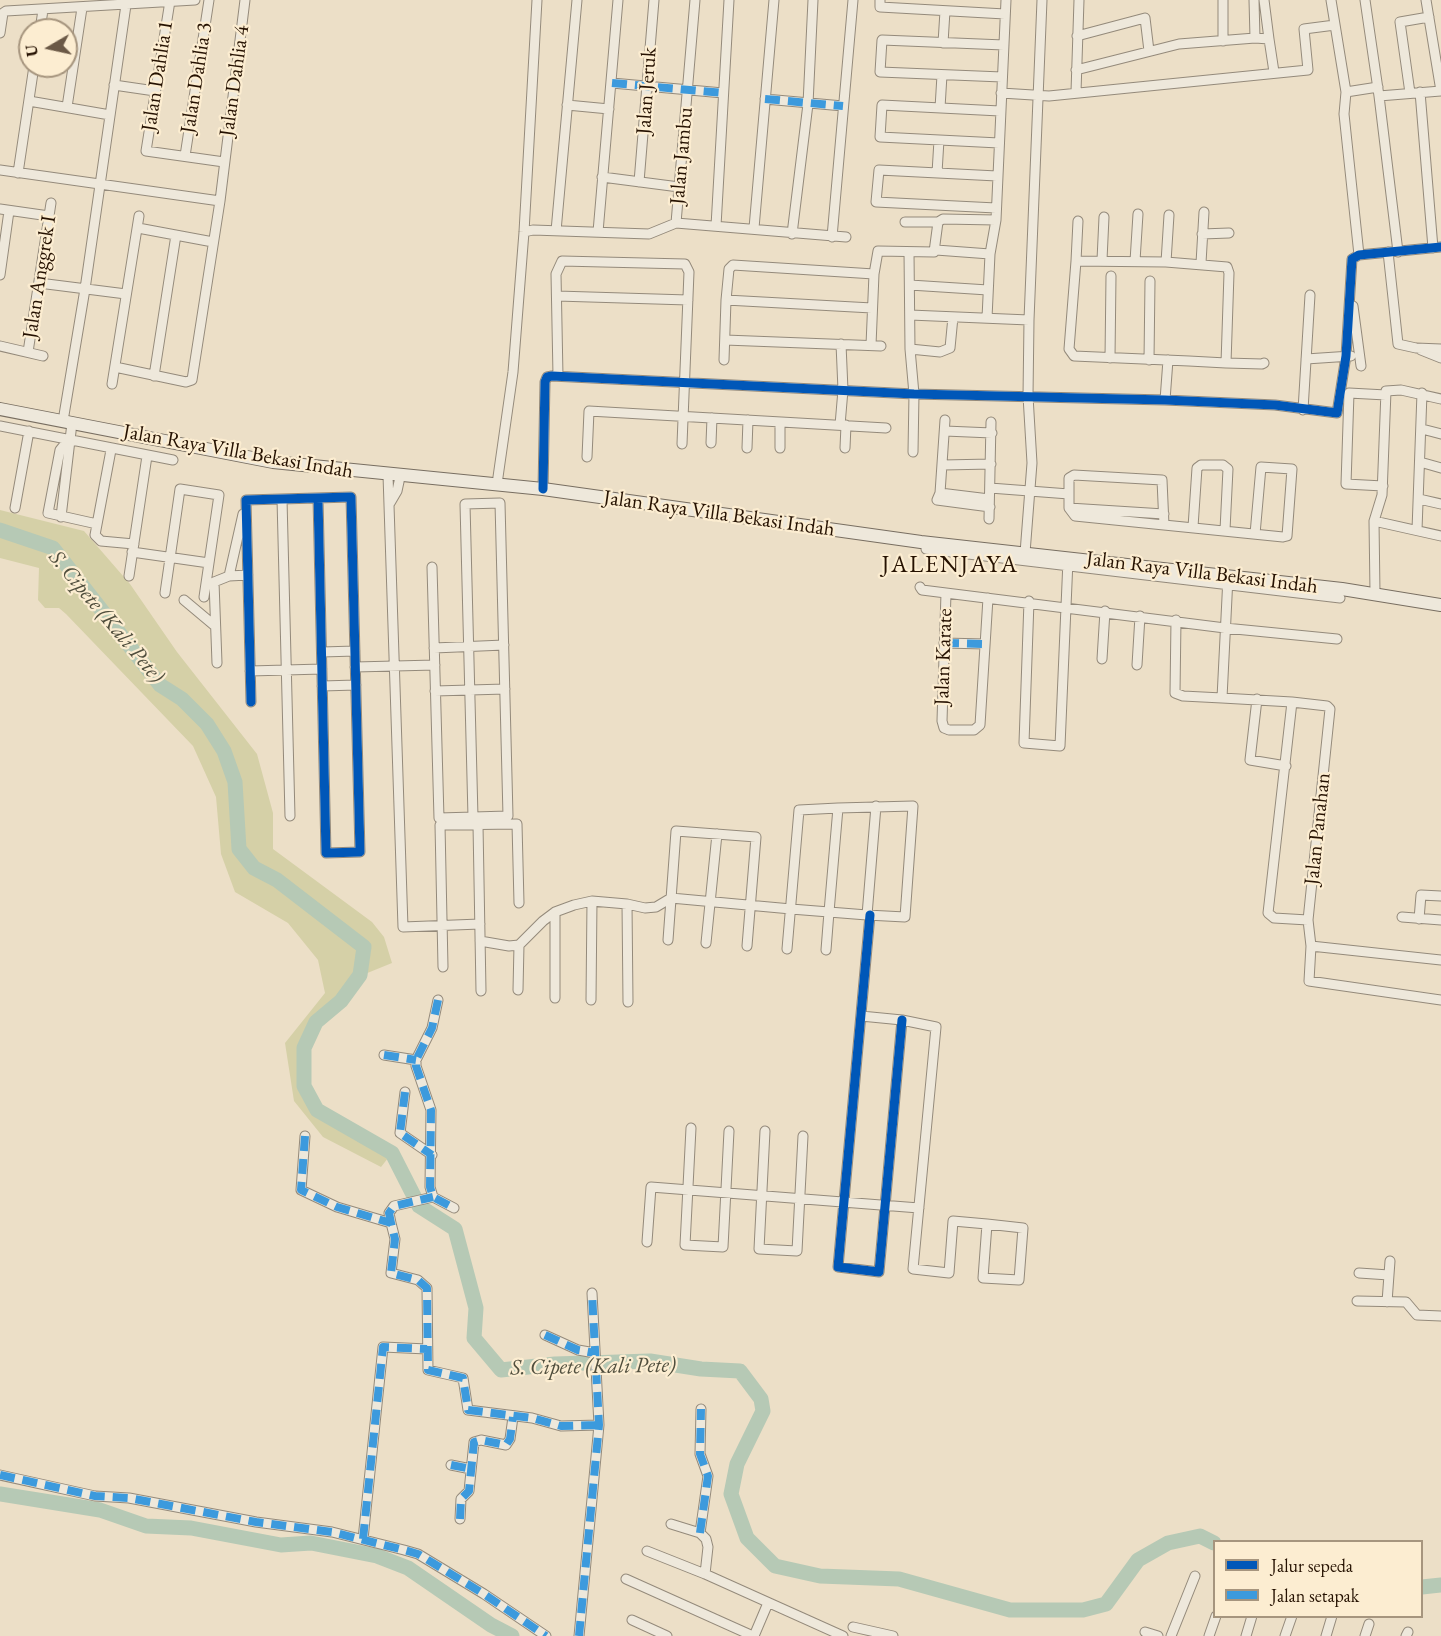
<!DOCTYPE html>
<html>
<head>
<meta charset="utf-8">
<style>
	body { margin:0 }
	#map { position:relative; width:1441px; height:1636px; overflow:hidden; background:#ecdfc7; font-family:"EB Garamond",serif }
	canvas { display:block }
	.legend { position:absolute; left:1213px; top:1540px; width:210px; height:78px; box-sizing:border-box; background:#fcedd1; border:2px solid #a6957e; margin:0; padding:8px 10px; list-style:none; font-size:18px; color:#251101 }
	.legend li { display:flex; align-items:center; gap:12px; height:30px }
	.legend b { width:30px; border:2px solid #a6957e }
	.north { position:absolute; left:18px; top:18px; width:60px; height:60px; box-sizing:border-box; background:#fcedd1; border:2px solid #a6957e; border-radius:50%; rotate:261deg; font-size:16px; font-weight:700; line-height:24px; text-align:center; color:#251101 }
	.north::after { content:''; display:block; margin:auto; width:21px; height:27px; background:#6b5946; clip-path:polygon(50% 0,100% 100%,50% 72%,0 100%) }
</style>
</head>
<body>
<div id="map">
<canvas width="1441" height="1636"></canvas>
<ul class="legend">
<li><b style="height:8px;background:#0057b8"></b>Jalur sepeda</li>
<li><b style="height:8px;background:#3c9add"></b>Jalan setapak</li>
</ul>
<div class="north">U</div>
</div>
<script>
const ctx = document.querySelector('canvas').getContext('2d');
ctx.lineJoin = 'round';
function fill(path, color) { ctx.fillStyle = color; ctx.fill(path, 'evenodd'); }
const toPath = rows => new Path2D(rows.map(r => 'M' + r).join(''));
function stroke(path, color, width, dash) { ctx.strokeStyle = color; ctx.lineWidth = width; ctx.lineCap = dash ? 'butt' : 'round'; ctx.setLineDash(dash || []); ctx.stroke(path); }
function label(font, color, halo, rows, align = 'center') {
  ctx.font = font + ' "EB Garamond",serif'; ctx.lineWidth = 4.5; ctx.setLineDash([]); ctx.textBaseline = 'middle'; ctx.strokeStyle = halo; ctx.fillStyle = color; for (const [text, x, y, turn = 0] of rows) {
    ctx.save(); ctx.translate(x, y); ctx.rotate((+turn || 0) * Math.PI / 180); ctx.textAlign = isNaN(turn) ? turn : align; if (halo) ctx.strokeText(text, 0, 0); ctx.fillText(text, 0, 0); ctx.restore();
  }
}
const green = toPath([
	[0,510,84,531,130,584,177,652,257,754,273,813,273,849,372,922,384,937,392,963,360,976,341,1001,316,1022,304,1048,304,1086,317,1110,392,1153,381,1167,323,1137,294,1101,285,1043,325,993,318,960,288,923,235,892,221,854,216,797,193,746,66,614,59,608,45,608,38,600,39,568,0,558]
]);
const river = toPath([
	[0,530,53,548,160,685,182,699,207,724,224,751,235,782,239,849,254,868,277,880,364,947,360,975,341,1001,316,1022,304,1048,304,1086,317,1110,392,1153,419,1206,455,1229,476,1308,474,1338,501,1370,555,1364,650,1361,701,1369,740,1371,761,1399,763,1411,737,1464,731,1494,747,1538,775,1566,820,1576,899,1579,1010,1610,1083,1610,1106,1604,1138,1560,1168,1543,1200,1536,1214,1543],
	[0,1494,100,1510,146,1526,191,1528,281,1545,311,1543,377,1556,408,1568,491,1625,512,1636],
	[1422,1587,1441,1585]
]);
const minor = toPath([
	[880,0,880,7,1005,14],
	[1223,0,1223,41],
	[1254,0,1255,38],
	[1264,0,1269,39],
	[1331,0,1346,92,1344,114,1359,255],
	[1365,0,1379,96,1441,91],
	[1426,0,1441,91],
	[170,1,146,151,224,162],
	[40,30,43,10],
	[0,33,3,13,6,11,195,0],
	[1077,36,1145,18,1149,51],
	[943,43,945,11],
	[1076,70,1179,44,1255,38,1269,39,1274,72],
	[1002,77,880,72,882,40,1004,45],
	[612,83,723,93],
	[114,85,155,91],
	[1076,92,1079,0],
	[1346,92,1378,87],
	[1420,92,1433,248],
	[1001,93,1049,96,1308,70,1304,29,1335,25],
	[1410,93,1400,22,1429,17],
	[1379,96,1398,252],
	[765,99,843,106],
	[29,101,110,115],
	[567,105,609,109],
	[67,107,82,8],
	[940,108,942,75],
	[999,143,880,137,882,105,1000,111],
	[185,156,209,0],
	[0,170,220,201],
	[18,173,34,66],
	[937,173,939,140],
	[602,177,679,187],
	[639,182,654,0],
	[996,208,876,202,879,170,997,176],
	[0,209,49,216],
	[905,222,938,222],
	[676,223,695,0],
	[716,226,729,0],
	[138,228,213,242],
	[754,228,774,0],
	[556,231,577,0],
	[524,232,533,230,649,234,676,223,846,237],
	[598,232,618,0],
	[792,234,808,104,813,0],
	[1202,234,1229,233],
	[832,237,853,0],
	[936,250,990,254],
	[909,252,910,349,914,394,913,452],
	[1388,252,1398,344,1416,348,1441,349],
	[1102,260,1104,217],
	[1076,261,1078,221],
	[1135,261,1138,214],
	[1166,262,1169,215],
	[1201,263,1204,212],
	[874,274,878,251,934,252,938,222,943,219,996,220],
	[0,275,9,211],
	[39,283,126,294],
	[910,285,988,290],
	[557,296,688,300],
	[726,300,872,308],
	[1353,306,1361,366],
	[910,315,1029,320],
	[987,318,990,254,996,220,1006,0],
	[725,340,881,346],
	[0,346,43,356],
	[910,349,940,352,950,348,953,317],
	[1421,350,1441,358],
	[28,352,51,203],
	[1110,358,1111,276],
	[1306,359,1351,356],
	[724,360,726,300,729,269,733,265,874,274,871,345],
	[1149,360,1150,281],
	[1226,363,1229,273,1227,267,1166,262,1076,261,1069,349,1074,356,1189,361,1226,363,1262,364,1264,363],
	[115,367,186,382,192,380,220,201,245,0],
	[154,376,176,235],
	[558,376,556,274,562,261,685,264,689,272,682,444],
	[112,384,139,216],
	[1165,400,1168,360],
	[1303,410,1310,295],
	[945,420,940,493,937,500,990,507],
	[63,421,85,289,126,5],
	[780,422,780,448],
	[840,425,843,390,841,344],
	[0,426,173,460],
	[1422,429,1441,434],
	[945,431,992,433],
	[69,439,60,450,48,513,97,524],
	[711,443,712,418],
	[747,448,748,420],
	[845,448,846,425],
	[111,450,95,535,101,541,134,544],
	[587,457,589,411,886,428],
	[1420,462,1441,468],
	[943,465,991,464],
	[388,475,403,927,480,924],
	[497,484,513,372,524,232,537,0],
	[1383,486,1346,484,1349,393,1386,395],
	[990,488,1069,494,1069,478,1074,475,1162,480,1164,525,1075,516,1069,508,1069,494],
	[543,489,545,382,547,377,552,376,914,394,1165,400,1275,405,1337,413,1346,356,1352,259,1359,255,1441,247],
	[940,493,989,499],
	[282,499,290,816],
	[1419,499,1441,504],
	[390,503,397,491,400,477],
	[15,508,29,431],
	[1069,508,1164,514],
	[61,517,72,423],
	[989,519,991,422],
	[1374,521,1441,536],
	[1164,525,1283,537,1287,536,1292,469,1261,467,1255,534],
	[1193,527,1197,468,1201,465,1223,465,1228,469,1225,530],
	[1417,530,1422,393],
	[926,549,1340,598],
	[132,552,209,563],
	[1025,553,1032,463,1028,396,1029,320,1042,0],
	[432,567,439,818,508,816,500,503,465,504,473,817],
	[129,576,147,456],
	[229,576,243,514],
	[1228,577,1222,698,1292,702,1327,706,1330,709,1308,920,1311,946,1309,981,1441,1000],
	[920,587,922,590,1225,628,1337,639],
	[165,593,180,489,219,495,204,597],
	[946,593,942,721,944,728,949,730,974,730,980,725,988,598],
	[1375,593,1374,521,1382,495,1386,391,1401,390,1441,399],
	[184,600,215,626],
	[1029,601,1024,743,1060,746,1068,560],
	[1176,620,1175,693,1183,696,1222,698],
	[944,643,985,644],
	[434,648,504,645],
	[322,652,355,651],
	[1102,659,1105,611],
	[217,663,214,582,229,576,248,575],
	[1137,665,1140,616],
	[355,667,435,665],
	[250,671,322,669],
	[322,686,356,685],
	[435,691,505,689],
	[1257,699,1250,760,1286,766],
	[251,702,246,500,351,497,360,852,326,853,318,498],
	[1292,702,1268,913,1274,918,1308,920],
	[478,825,481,991],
	[627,904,645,908,656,907,671,898,791,909,867,915,905,917,913,806,838,808,829,912,826,950],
	[867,915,876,806],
	[870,915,838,1267,879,1272,902,1020],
	[1402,917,1441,920],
	[1419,919,1421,895,1441,896],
	[668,940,676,831,756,837,747,946],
	[480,941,509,946,519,945,543,921,555,912,574,905,592,901,627,904,628,1002],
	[706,943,717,834],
	[1311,946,1441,960],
	[787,949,799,810,838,808],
	[443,967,440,825,517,824,519,903],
	[518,990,519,945],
	[555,998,555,912],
	[438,1000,432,1028,416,1060,416,1066,431,1110,430,1187,433,1197,454,1208],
	[591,1000,592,901],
	[861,1016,902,1020,936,1027,913,1269,949,1273,953,1221,987,1224,1023,1228,1019,1280,983,1278,987,1224],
	[384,1055,416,1060],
	[405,1092,400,1133,432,1155],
	[691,1128,685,1245,723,1247,729,1131],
	[765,1131,759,1249,797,1251,803,1136],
	[305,1136,301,1190,337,1207,391,1223,395,1239,391,1273,418,1280,427,1288,428,1370,463,1378,468,1410,532,1418,561,1426,599,1425],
	[391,1223,389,1213,394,1206,433,1197],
	[647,1242,651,1187,919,1208],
	[1359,1273,1389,1275],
	[1357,1301,1406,1302,1417,1315,1441,1316],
	[1387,1302,1390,1261],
	[545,1335,578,1350,595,1353],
	[451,1465,471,1469],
	[0,1475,95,1496,129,1498,256,1522,332,1532,404,1550,418,1554,484,1594,546,1636],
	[460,1519,461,1499,469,1491,474,1442,481,1440,506,1445,510,1439,513,1417],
	[671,1524,700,1533,706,1539,708,1547,705,1574],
	[700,1533,708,1476,700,1454,701,1409],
	[363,1539,383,1347,427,1349],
	[647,1551,705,1574,843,1636],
	[626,1579,753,1636],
	[632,1620,667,1636],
	[853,1627,893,1636],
	[1145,1632,1158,1636],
	[579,1636,599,1425,592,1293],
	[754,1636,768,1603],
	[1171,1636,1195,1576],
	[1209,1636,1216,1616],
	[1246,1636,1252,1616],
	[1285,1636,1292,1616],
	[1326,1636,1332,1616],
	[1365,1636,1369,1624],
	[1406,1636,1408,1632]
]);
const secondary = toPath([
	[0,409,273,462,543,489,921,542,1342,589,1441,605]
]);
const quiet = toPath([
	[612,83,723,93],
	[765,99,843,106],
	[944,643,985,644],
	[438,1000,432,1028,416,1060,416,1066,431,1110,430,1187,433,1197,454,1208],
	[384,1055,416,1060],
	[405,1092,400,1133,432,1155],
	[305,1136,301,1190,337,1207,391,1223,395,1239,391,1273,418,1280,427,1288,428,1370,463,1378,468,1410,532,1418,561,1426,599,1425],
	[391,1223,389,1213,394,1206,433,1197],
	[545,1335,578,1350,595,1353],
	[451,1465,471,1469],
	[0,1475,95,1496,129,1498,256,1522,332,1532,404,1550,418,1554,484,1594,546,1636],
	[460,1519,461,1499,469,1491,474,1442,481,1440,506,1445,510,1439,513,1417],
	[700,1533,708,1476,700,1454,701,1409],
	[363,1539,383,1347,427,1349],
	[579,1636,599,1425,592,1293]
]);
const cycleway = toPath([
	[543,489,545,382,547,377,552,376,914,394,1165,400,1275,405,1337,413,1346,356,1352,259,1359,255,1441,247],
	[251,702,246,500,351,497,360,852,326,853,318,498],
	[870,915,838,1267,879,1272,902,1020]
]);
const streetNames = [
	["Jalan Dahlia 1",158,76,-81],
	["Jalan Dahlia 3",197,78,-81],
	["Jalan Dahlia 4",235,81,-82],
	["Jalan Jeruk",647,91,-86],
	["Jalan Jambu",682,156,-85],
	["Jalan Anggrek I",40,277,-81],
	["Jalan Raya Villa Bekasi Indah",238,452,10],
	["Jalan Raya Villa Bekasi Indah",719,514,8],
	["Jalan Raya Villa Bekasi Indah",1202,573,7],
	["Jalan Karate",944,657,-88],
	["Jalan Panahan",1318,829,-84]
];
const waterNames = [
	["S. Cipete (Kali Pete)",106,617,50],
	["S. Cipete (Kali Pete)",593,1367,-1]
];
const quarterNames = [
	["JALENJAYA",950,565]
];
fill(green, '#d5d0a7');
stroke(river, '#b6c9b5', 15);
stroke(minor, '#948a7b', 11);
stroke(secondary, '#786e61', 14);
stroke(minor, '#eee8db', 9);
stroke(secondary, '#eee8db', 12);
stroke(quiet, '#3c9add', 8, [15, 8]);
stroke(cycleway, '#0057b8', 9);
label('21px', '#251101', '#fcedd1', streetNames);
label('italic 22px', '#504e3d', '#fcedd1', waterNames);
ctx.letterSpacing = '1.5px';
label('24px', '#251101', '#fcedd1', quarterNames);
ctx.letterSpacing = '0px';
</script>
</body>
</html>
